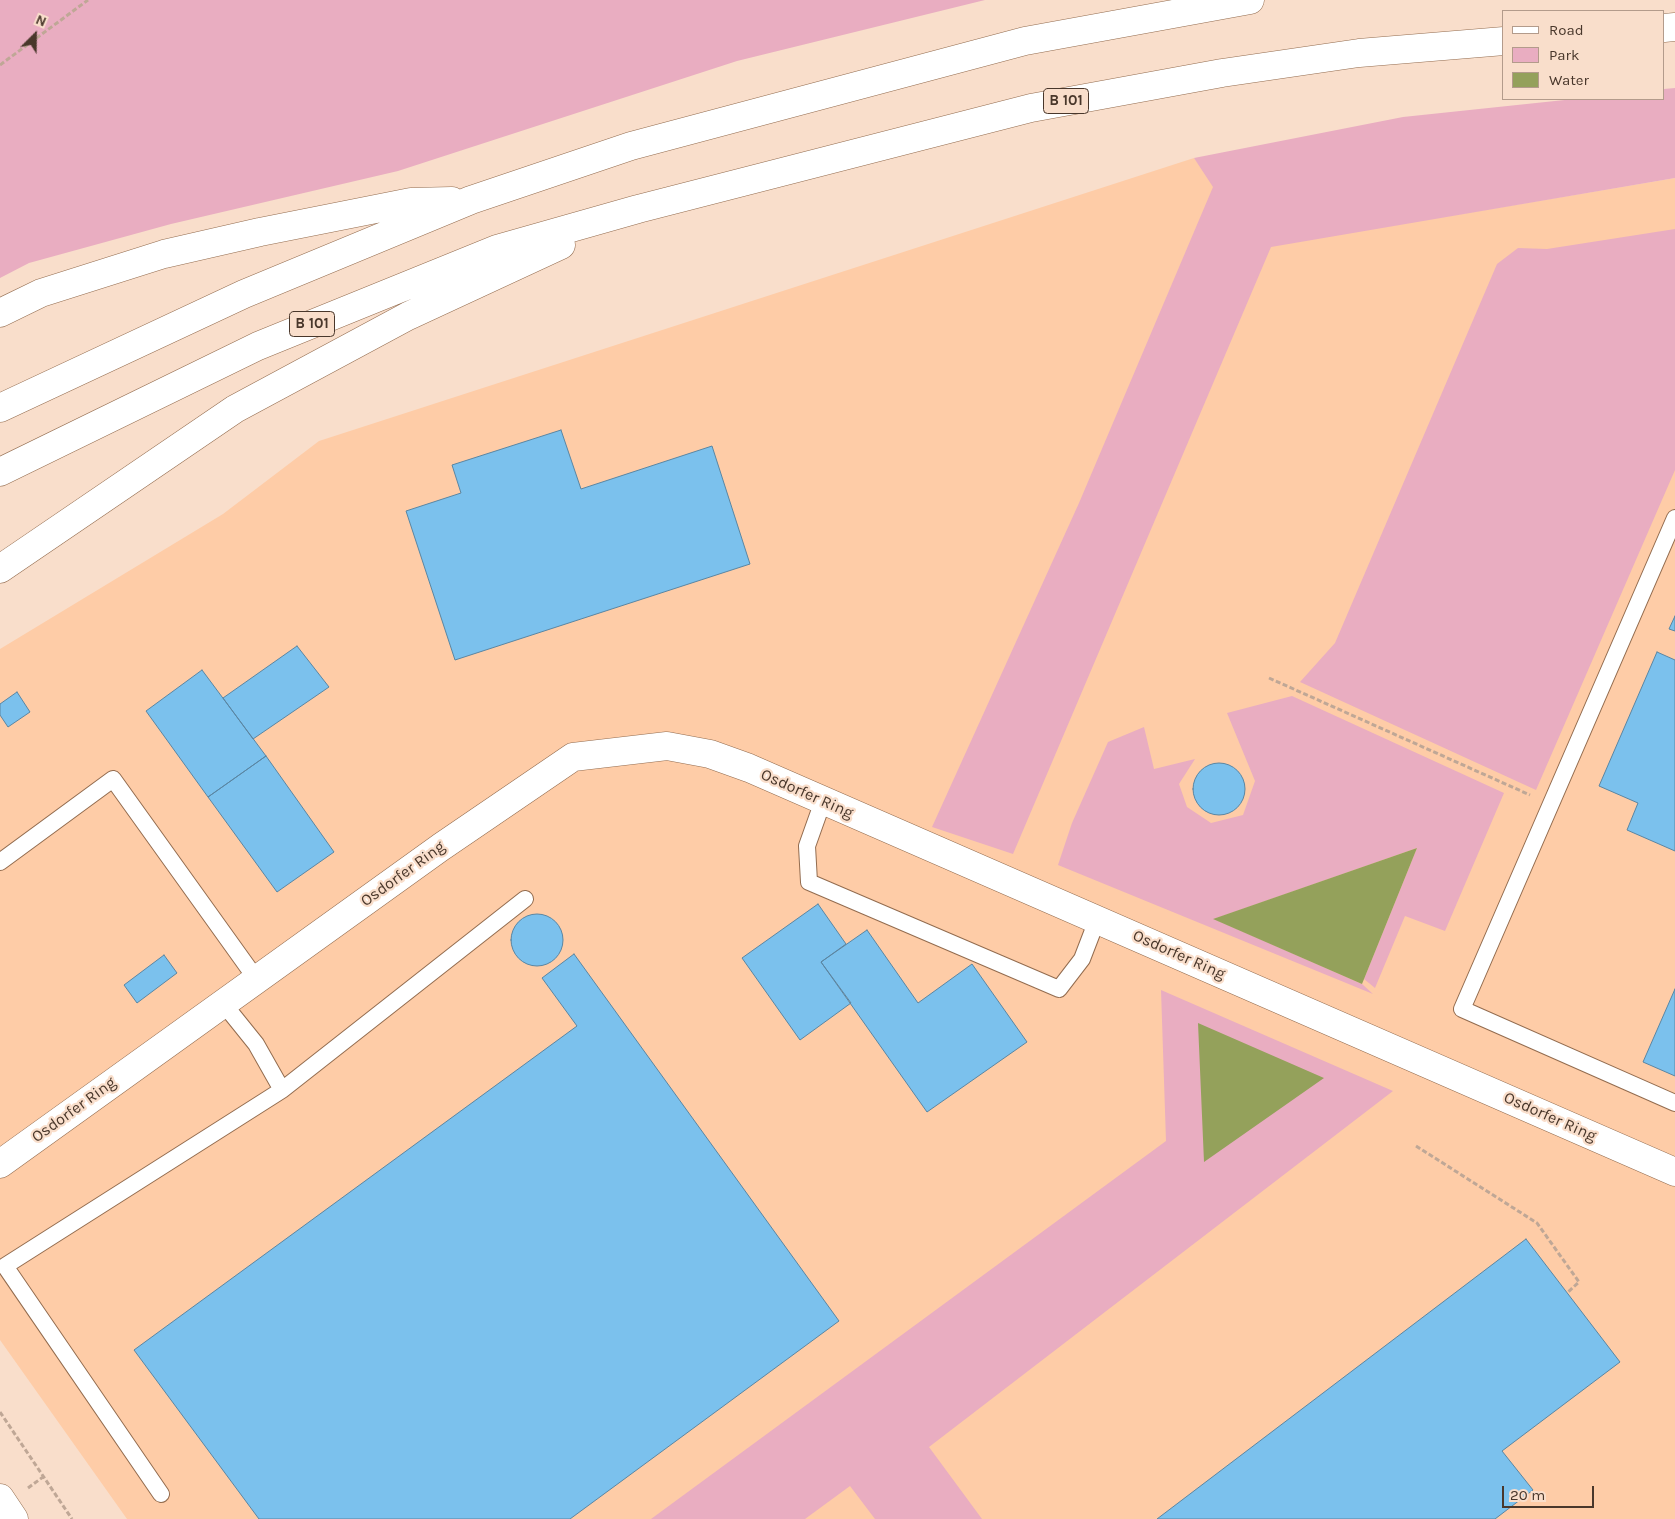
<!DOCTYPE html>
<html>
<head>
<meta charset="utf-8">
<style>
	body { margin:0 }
	#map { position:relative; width:1675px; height:1519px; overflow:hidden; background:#f9decb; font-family:Karla,sans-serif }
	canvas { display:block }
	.legend { position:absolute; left:1502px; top:10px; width:162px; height:90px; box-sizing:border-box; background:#f9decb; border:1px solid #b39b8b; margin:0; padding:6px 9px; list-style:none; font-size:15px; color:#49372b }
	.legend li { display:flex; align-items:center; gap:10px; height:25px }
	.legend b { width:25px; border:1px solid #b39b8b }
	.north { position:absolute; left:10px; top:10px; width:50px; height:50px; -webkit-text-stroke:4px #f9decb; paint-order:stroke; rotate:23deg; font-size:14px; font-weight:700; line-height:20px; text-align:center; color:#49372b }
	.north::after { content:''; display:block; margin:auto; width:18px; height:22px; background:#49372b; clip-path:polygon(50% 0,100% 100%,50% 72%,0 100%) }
	.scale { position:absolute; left:1502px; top:1486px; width:92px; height:22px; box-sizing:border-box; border:2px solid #49372b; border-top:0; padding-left:6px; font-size:15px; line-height:18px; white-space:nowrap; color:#49372b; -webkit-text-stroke:4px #f9decb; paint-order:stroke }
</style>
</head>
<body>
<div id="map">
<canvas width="1675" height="1519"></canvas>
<ul class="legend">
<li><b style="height:6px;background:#fff"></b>Road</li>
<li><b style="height:14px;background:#e9adc1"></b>Park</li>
<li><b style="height:14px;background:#94a15b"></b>Water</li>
</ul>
<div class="north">N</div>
<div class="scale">20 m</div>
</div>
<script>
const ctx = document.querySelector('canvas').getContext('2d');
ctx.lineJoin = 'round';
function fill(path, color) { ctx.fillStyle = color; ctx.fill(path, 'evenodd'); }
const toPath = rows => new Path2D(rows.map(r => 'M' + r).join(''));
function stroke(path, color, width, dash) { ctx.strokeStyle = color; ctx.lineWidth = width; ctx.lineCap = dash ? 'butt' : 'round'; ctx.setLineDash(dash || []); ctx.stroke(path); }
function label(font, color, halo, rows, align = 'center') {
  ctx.font = font + ' Karla,sans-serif'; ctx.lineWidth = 4.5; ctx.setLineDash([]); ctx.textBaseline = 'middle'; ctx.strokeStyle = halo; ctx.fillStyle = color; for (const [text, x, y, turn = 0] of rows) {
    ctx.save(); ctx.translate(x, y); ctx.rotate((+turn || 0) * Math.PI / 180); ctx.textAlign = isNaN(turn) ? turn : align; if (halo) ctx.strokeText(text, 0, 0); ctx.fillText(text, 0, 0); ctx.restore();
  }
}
const built = toPath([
	[1194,158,1271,246,1675,178,1675,1519,127,1519,0,1340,0,649,223,514,319,441]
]);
const green = toPath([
	[0,0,985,0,737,61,398,171,171,224,29,263,0,278],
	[1675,88,1675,178,1271,247,1013,854,932,827,1079,503,1213,187,1194,158,1403,117,1574,99,1664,99,1664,89],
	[1675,229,1675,470,1536,790,1300,682,1335,643,1497,264,1518,248,1547,249],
	[1292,696,1504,793,1445,931,1405,916,1375,988,1364,979,1417,848,1214,919,1362,984,1373,994,1058,865,1072,823,1108,742,1144,727,1154,769,1195,759,1179,784,1187,807,1211,823,1243,815,1255,781,1227,713],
	[1161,990,1393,1091,929,1447,982,1519,875,1519,850,1486,805,1519,651,1519,1166,1141]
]);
const water = toPath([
	[1417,848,1362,984,1213,919],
	[1198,1023,1324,1078,1204,1162]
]);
const building = toPath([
	[561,430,581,489,712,446,750,564,455,660,406,511,461,493,452,465,561,430],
	[1675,616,1675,631,1669,629,1675,616],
	[297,646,329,687,253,739,223,698,297,646],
	[1657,652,1675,660,1675,851,1627,830,1638,803,1599,786,1657,652],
	[202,670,266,756,208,797,146,711,202,670],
	[17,692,30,712,8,727,0,715,0,704,17,692],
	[266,756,334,852,277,892,208,797,266,756],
	'1193 789a26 26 0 1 1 52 0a26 26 0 1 1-52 0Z',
	[818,904,846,944,821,962,851,1003,800,1040,742,958,818,904],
	'511 940a26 26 0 1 1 52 0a26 26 0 1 1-52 0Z',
	[867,930,918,1003,972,964,1027,1042,927,1112,821,962,867,930],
	[574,954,839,1321,570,1519,259,1519,134,1350,577,1026,542,978,574,954],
	[164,955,177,973,137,1003,124,985,164,955],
	[1675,989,1675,1076,1643,1062,1675,989],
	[1526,1239,1620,1362,1502,1451,1533,1490,1495,1519,1157,1519,1526,1239]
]);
const path = toPath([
	[0,65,88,0],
	[1269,678,1530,795],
	[1416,1146,1537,1223,1579,1282,1567,1293],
	[0,1412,72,1519],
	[28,1488,43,1477]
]);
const lane = toPath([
	[1675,518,1462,1009,1675,1103],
	[823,801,807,846,809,882,1059,989,1082,959,1097,920],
	[0,862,113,779,257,980],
	[223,1003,256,1044,282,1090],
	[161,1494,5,1266,282,1090,525,899]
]);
const street = toPath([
	[0,1164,441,847,573,757,667,746,710,754,749,768,1675,1172]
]);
const secondary = toPath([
	[0,1498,14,1519]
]);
const highway = toPath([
	[1664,28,1675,27],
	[0,313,41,293,164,254,260,232,411,202,452,201],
	[0,408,244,294,471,200,631,146,1025,41,1250,0],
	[0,472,258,346,497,249,638,209,1031,108,1222,73,1359,53,1504,41],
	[0,569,235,409,408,316,561,245]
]);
const shields = [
	[1066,101,45],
	[312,324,45]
];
const shieldNames = [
	["B 101",1066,101],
	["B 101",312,324]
];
const streetNames = [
	["Osdorfer Ring",807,794,24],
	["Osdorfer Ring",403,874,-36],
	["Osdorfer Ring",1179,955,24],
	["Osdorfer Ring",74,1110,-36],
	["Osdorfer Ring",1550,1117,24]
];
fill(built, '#fecca7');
fill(green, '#e9adc1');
fill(water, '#94a15b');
fill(building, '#7bc1ed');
stroke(building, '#5a86a3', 1);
stroke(lane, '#936c4f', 18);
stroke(street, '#936c4f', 29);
stroke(secondary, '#936c4f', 29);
stroke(highway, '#936c4f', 29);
stroke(path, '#bfa796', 3, [5, 2.5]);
stroke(lane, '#fff', 16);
stroke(street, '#fff', 28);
stroke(secondary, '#fff', 28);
stroke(highway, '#fff', 28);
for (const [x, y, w] of shields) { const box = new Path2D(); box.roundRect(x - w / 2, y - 12.5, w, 25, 4); ctx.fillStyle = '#f9decb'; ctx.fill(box); stroke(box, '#49372b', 1); }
label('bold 15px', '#49372b', null, shieldNames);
label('16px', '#49372b', '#f9decb', streetNames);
</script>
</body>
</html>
